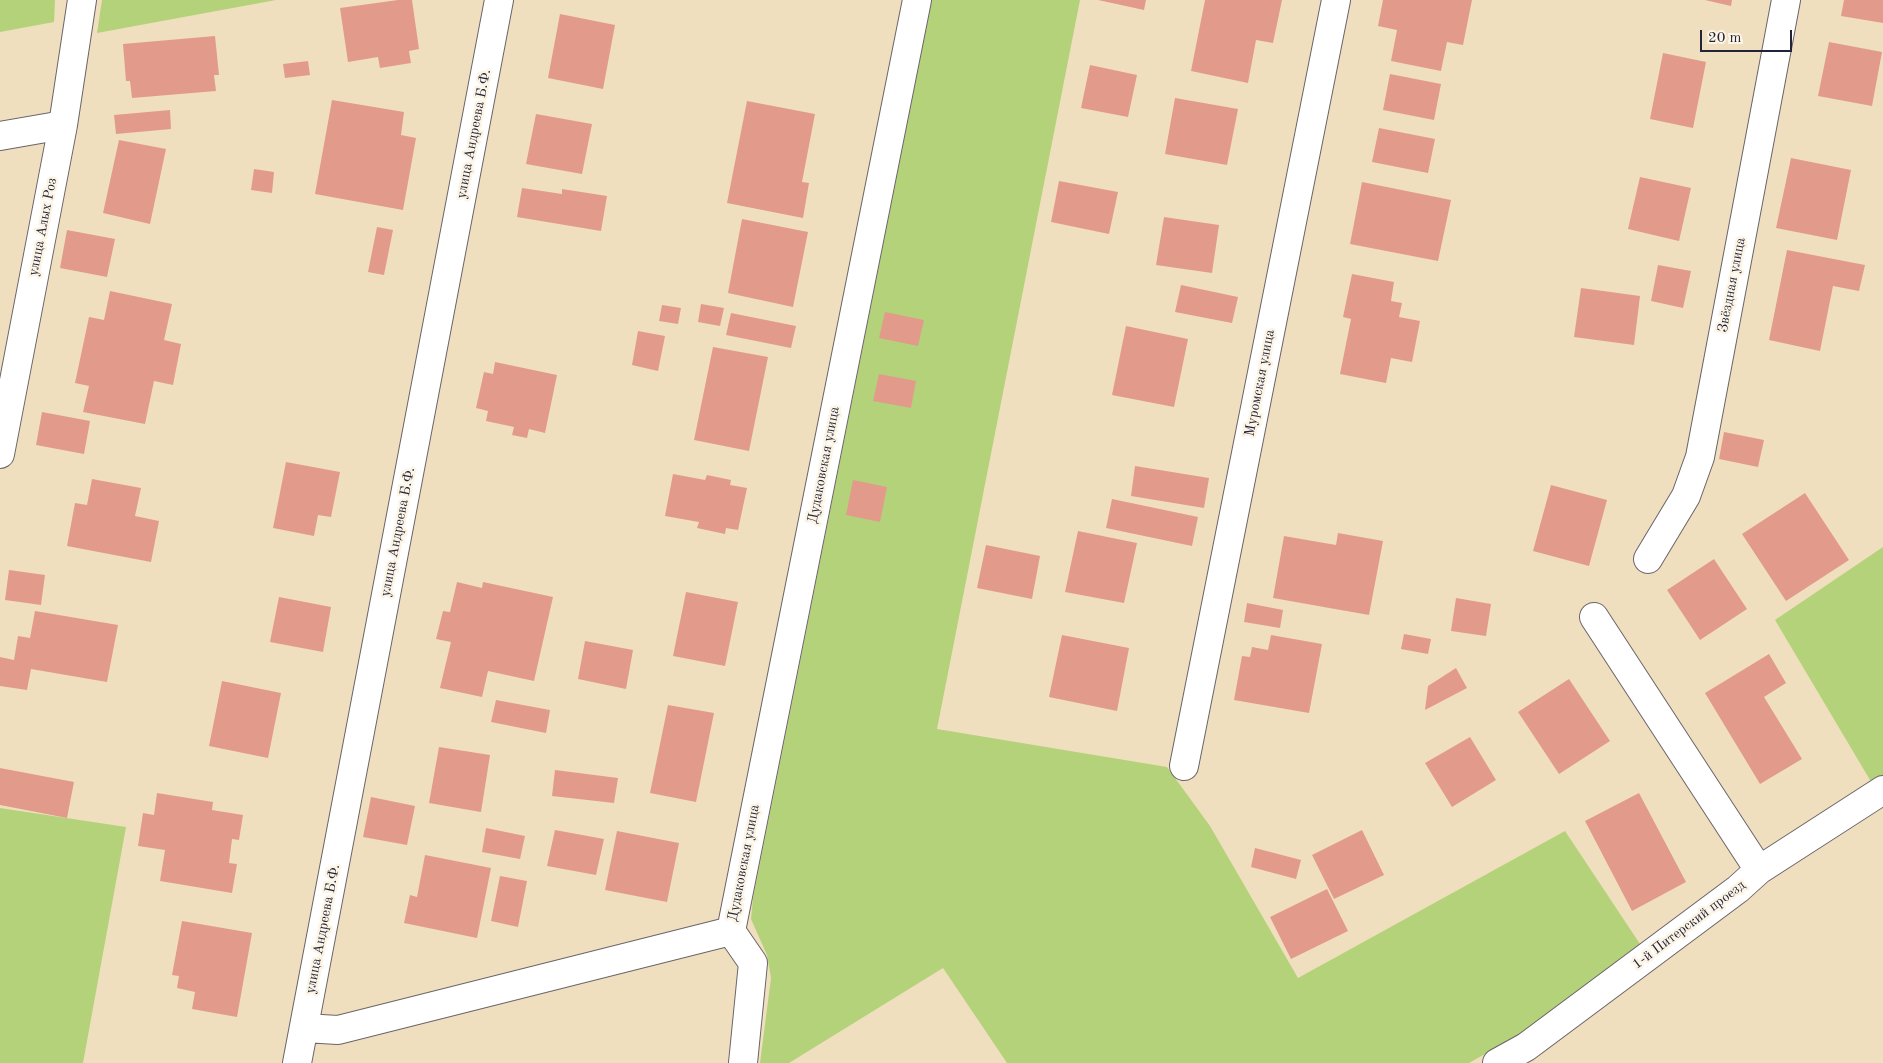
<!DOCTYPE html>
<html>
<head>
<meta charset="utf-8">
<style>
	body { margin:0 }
	#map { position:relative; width:1883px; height:1063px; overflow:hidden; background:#f0dfbe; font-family:"Old Standard TT",serif }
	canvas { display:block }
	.scale { position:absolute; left:1700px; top:30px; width:92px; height:22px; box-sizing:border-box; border:2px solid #22223b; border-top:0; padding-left:6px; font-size:15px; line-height:18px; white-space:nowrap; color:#22223b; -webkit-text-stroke:4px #fcf5e5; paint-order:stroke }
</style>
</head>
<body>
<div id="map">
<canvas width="1883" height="1063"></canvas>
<div class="scale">20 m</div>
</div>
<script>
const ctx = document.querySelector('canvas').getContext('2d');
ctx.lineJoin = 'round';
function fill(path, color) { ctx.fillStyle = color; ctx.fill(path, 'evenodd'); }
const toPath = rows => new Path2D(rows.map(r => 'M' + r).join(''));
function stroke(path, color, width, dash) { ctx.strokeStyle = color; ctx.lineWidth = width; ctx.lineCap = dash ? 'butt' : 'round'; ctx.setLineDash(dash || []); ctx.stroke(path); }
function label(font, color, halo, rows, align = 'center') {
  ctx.font = font + ' "Old Standard TT",serif'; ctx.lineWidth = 5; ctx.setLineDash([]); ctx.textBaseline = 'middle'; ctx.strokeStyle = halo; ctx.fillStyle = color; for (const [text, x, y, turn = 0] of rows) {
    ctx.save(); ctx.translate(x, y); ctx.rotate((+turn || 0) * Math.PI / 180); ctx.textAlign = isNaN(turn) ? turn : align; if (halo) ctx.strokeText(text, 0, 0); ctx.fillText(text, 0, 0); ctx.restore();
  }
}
const green = toPath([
	[0,0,55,0,54,22,0,32],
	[102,0,276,0,97,33],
	[932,0,1080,0,937,729,1167,767,1210,826,1298,978,1565,831,1642,947,1517,1036,1469,1063,1007,1063,943,968,789,1063,760,1063,771,978,767,955,751,919,753,898],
	[1883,547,1883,779,1873,785,1775,620],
	[0,808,126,827,83,1063,0,1063]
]);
const building = toPath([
	[398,0,412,0,419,49,409,51,411,63,380,68,378,57,348,62,340,8],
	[1098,0,1146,0,1144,10],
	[1205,0,1282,0,1273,43,1256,40,1248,83,1191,71],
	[1383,0,1472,0,1463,45,1447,42,1441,71,1391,61,1397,30,1378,26],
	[1705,0,1732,0,1731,6],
	[1844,0,1883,0,1883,23,1841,16],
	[560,14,615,25,603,89,548,78],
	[215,36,219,75,214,75,216,91,132,98,130,81,126,81,123,44],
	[1829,42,1882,52,1872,106,1818,96],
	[1663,53,1706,62,1693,128,1650,119],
	[308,61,310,75,285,78,283,64],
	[1090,65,1137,75,1128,117,1081,108],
	[1390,74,1441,84,1434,120,1383,110],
	[1175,98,1238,109,1227,165,1165,154],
	[332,100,404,112,401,135,416,138,403,210,315,194],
	[747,101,815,114,802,182,809,183,803,218,727,203],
	[170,110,171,129,116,134,114,115],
	[536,114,592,124,582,174,526,164],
	[1379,128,1435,139,1428,173,1372,162],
	[119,140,166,149,150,224,103,213],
	[1791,158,1851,170,1837,240,1776,228],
	[254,169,274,172,272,193,251,190],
	[1640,177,1691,188,1679,241,1628,229],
	[1059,181,1118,192,1109,234,1051,222],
	[1362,182,1451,200,1438,261,1350,244],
	[522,188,562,194,562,189,607,196,601,231,517,217],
	[1164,217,1219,225,1212,273,1156,265],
	[742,219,808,232,793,307,728,293],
	[377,227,393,230,384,275,368,272],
	[67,230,115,239,107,277,60,268],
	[1787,250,1865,265,1859,291,1833,286,1820,351,1769,340],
	[1658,265,1691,271,1683,308,1651,301],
	[1352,274,1394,282,1391,301,1402,303,1399,317,1420,321,1412,362,1391,358,1386,383,1340,374,1351,319,1343,317],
	[1181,285,1238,297,1232,323,1175,312],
	[1581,288,1640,296,1634,345,1574,337],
	[110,291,172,304,164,340,181,344,173,385,154,381,145,424,83,412,89,386,75,383,89,317,104,320],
	[701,304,724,308,720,326,698,322],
	[662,305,681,308,678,324,659,321],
	[885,312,924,320,918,346,879,338],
	[731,313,796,326,791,348,726,335],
	[1126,326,1188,339,1174,407,1112,395],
	[638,331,665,336,658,371,632,365],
	[713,347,768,357,749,451,694,440],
	[495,362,557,375,545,433,529,429,527,438,512,435,514,427,486,421,488,411,476,408,484,372,493,374],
	[879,374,916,381,911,408,873,401],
	[42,412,90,421,84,454,36,445],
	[1724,432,1764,440,1758,467,1719,459],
	[286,462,340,472,331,517,318,515,314,536,273,528],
	[1135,466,1209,478,1204,508,1131,496],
	[673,474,705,480,707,475,731,480,730,485,747,488,738,530,726,528,725,534,697,528,699,522,665,516],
	[92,479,141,488,135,516,159,521,151,562,67,546,75,503,87,505],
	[853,480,887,487,880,522,846,515],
	[1551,485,1607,500,1589,566,1533,551],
	[1805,493,1849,560,1786,601,1742,534],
	[1112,499,1198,517,1192,546,1106,528],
	[1078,531,1137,543,1124,603,1065,592],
	[1338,533,1383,541,1369,615,1273,598,1284,536,1336,545],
	[986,545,1040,556,1032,599,977,588],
	[1714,559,1747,609,1700,640,1667,590],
	[9,570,45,575,41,605,5,600],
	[457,582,482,588,483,582,553,597,534,681,488,671,482,697,440,688,451,642,436,639,443,611,450,612],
	[686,592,738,602,725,666,673,656],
	[279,597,331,607,323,652,270,642],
	[1456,598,1491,604,1486,636,1451,631],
	[1247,603,1283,610,1280,628,1244,622],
	[35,611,118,625,107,682,31,669,27,690,0,686,0,657,14,660,18,636,30,638],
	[1404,634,1431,639,1428,654,1401,649],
	[1062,635,1129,648,1117,711,1049,697],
	[1271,635,1322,644,1309,713,1234,700,1242,656,1250,657,1252,647,1268,650],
	[585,641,633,650,626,689,578,679],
	[1769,654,1786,683,1764,697,1802,759,1760,784,1705,693],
	[1456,668,1467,688,1425,710,1428,686],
	[1569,679,1610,741,1559,774,1518,712],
	[222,681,281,693,268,758,209,746],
	[496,700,550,710,546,733,491,722],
	[668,705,714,713,696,802,650,793],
	[1470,737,1496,780,1452,807,1425,763],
	[439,747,490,755,481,812,429,803],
	[0,768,74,782,67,818,0,805],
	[555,770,618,778,614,803,552,796],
	[157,793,213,802,212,810,243,815,239,840,232,839,229,863,237,864,232,893,160,881,165,850,138,846,143,813,154,815],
	[1639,793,1686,882,1632,911,1585,821],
	[371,797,415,806,407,845,363,837],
	[486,828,525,836,520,859,482,852],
	[555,830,604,839,596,875,547,866],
	[1362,830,1384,875,1334,899,1312,855],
	[617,831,679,843,667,902,605,890],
	[1255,848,1301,860,1296,879,1251,867],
	[425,855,491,868,477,938,404,923,410,895,417,897],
	[500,876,527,881,518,927,491,921],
	[1327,889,1348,931,1291,959,1270,917],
	[182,921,252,933,237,1017,192,1009,195,992,177,988,179,976,172,975]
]);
const minor = toPath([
	[0,136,63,125],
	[0,454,63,125,82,0],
	[1648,559,1686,496,1700,457,1786,0],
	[1594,617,1759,870],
	[1184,766,1336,0],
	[731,931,917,0],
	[731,931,753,963,743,1063],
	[304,1028,338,1030,731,931],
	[297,1063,499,0],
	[1497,1063,1526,1047,1738,889,1759,870,1883,790]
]);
const streetNames = [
	["улица Андреева Б.Ф.",474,134,-79],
	["улица Алых Роз",43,227,-79],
	["Звёздная улица",1732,285,-79],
	["Муромская улица",1260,383,-79],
	["Дудаковская улица",824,465,-79],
	["улица Андреева Б.Ф.",398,532,-79],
	["Дудаковская улица",744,863,-79],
	["1-й Питерский проезд",1689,925,-37],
	["улица Андреева Б.Ф.",323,929,-79]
];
fill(green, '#b4d279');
fill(building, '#e29b8b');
stroke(minor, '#6a6469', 30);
stroke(minor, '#fff', 28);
label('14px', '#22223b', '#fcf5e5', streetNames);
</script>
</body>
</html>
